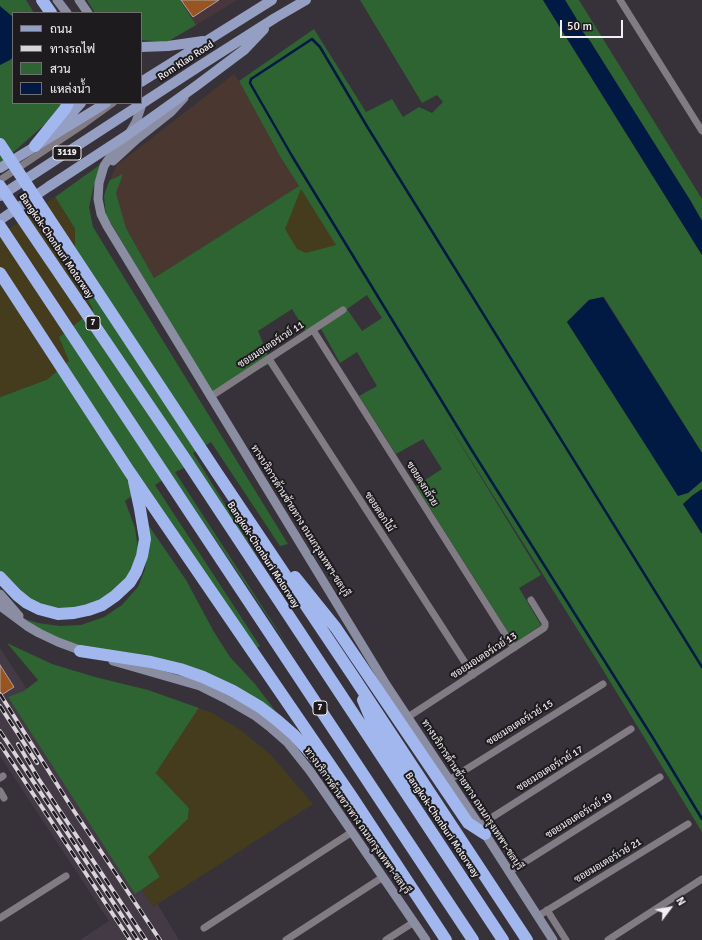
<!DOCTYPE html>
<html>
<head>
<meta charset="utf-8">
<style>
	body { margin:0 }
	#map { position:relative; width:702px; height:940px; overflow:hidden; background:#373239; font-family:Signika,Sarabun,sans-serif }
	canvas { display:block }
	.legend { position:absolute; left:12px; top:12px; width:130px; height:92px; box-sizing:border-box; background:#1d1b1e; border:1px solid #726f73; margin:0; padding:5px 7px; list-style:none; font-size:12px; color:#f2eef3 }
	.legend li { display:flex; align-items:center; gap:8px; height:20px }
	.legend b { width:20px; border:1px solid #726f73 }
	.north { position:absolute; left:650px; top:888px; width:40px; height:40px; -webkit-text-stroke:3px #1d1b1e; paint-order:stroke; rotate:58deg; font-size:11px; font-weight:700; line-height:16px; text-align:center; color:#f2eef3 }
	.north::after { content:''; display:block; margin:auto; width:14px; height:18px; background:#f2eef3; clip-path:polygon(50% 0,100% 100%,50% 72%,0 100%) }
	.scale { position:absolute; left:560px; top:20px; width:63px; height:18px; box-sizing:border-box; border:2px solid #f2eef3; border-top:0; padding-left:5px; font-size:12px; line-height:14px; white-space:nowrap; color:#f2eef3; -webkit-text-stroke:3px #1d1b1e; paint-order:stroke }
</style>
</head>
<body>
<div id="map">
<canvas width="702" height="940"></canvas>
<ul class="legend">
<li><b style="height:5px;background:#949fc3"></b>ถนน</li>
<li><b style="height:5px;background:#d8d4d9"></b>ทางรถไฟ</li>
<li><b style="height:11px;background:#2e6332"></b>สวน</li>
<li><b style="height:11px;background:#001a44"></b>แหล่งน้ำ</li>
</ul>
<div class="north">N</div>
<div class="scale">50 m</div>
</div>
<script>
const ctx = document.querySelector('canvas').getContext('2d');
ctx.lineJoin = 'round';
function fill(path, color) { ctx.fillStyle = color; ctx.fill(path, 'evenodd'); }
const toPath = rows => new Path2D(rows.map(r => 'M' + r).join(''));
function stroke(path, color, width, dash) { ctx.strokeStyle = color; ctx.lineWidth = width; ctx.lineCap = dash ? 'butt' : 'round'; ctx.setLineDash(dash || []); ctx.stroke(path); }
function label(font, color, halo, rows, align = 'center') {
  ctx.font = font + ' Signika,Sarabun,sans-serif'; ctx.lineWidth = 4; ctx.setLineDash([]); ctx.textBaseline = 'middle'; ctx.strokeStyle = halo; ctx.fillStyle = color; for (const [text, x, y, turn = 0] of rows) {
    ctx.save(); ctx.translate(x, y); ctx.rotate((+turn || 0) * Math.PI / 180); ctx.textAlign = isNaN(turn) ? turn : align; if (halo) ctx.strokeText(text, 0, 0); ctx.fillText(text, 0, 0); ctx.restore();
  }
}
const commercial = toPath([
	[234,74,239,81,281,158,299,186,154,278,126,228,108,184,117,165]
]);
const industrial = toPath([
	[180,0,237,0,196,25]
]);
const built = toPath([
	[0,648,49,723,179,940,80,940,109,921,0,756]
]);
const green = toPath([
	[0,0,26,0,34,13,13,13,13,103,63,103,51,119,0,164],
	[87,0,180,0,196,25,167,42,141,40,141,13,95,13],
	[360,0,543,0,702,255,702,453,604,297,589,300,567,322,688,493,702,481,702,489,693,495,683,504,702,534,702,832,598,662,442,414,541,575,519,588,541,625,515,643,416,486,442,469,423,439,396,454,359,396,377,386,357,352,340,363,320,327,308,335,292,309,258,331,271,363,213,393,106,215,104,196,108,184,110,180,123,174,116,193,126,228,154,278,299,186,281,158,239,81,314,29,366,112,392,99,403,117,419,107,432,113,443,102,437,95,422,103],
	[367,295,382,318,362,331,347,309],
	[565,0,579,0,702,199,702,221,690,200,590,41,582,31,576,18],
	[101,164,94,185,89,207,93,227,288,544,280,546,211,442,193,453,260,560,193,464,175,472,297,660,171,474,155,485,260,646,255,649,146,485,125,501,135,528,138,549,130,575,107,598,73,610,36,605,0,573,0,397,48,379,59,337,93,310,75,274,75,229,55,197],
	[147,523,186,580,214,632,230,657,255,684,283,721,226,683,79,647,37,629,25,619,38,623,60,626,81,625,104,617,122,605,138,587,145,569,147,551],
	[7,643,52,664,95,677,148,690,199,708,156,773,189,808,188,819,149,857,160,877,135,894,8,697,24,691,38,680]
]);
const sand = toPath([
	[301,189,336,245,306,253,297,249,285,229],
	[55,197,75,229,75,274,93,310,59,337,69,361,48,379,0,397,0,235],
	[199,708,214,714,242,731,271,755,313,804,153,907,142,890,160,877,148,857,188,819,189,808,156,773]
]);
const water = toPath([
	[543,0,565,0,576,18,582,31,590,41,690,200,702,221,702,255],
	[0,6,13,17,13,57,10,60,0,65],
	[603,297,702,453,702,481,688,493,678,496,567,322,589,300],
	[702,489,702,534,683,504,693,495]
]);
const stream = toPath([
	[702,667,368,128,320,47,312,39,251,79,250,83,292,156,471,449,653,738,702,819]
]);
const building = toPath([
	[181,0,219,0,193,17,181,0],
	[0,665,14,687,0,696,0,665]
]);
const minor = toPath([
	[620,0,702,131],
	[0,180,84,124,113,103],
	[313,330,514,648],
	[269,359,473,675],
	[210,397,343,310],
	[408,717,544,628,545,626,545,623,531,600],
	[0,778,3,776],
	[449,780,603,684],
	[0,791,4,798],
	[480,825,631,729],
	[509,872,660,777],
	[547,910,566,940],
	[538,916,688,824],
	[0,918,66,876],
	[204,928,352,832],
	[286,940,383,877],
	[386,940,414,922],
	[608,940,702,879]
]);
const secondary = toPath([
	[57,0,67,13],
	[79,0,88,13],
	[141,103,142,104,136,122,129,134,110,157,104,166,99,183,98,199,101,214,107,226,387,686,485,834,553,940],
	[113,161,137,139,171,112,184,98],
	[0,594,19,616],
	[0,606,27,626,39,633,58,642,85,652],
	[113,661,200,686,228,700,254,715,271,728,287,742,310,771,328,797,426,940]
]);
const primary = toPath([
	[141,47,168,46,203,41],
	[141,82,272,0],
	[60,127,81,103],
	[0,168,106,103],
	[0,196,198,67,275,18,306,0],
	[0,220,48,187,129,134,196,86,244,50,264,29]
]);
const motorway = toPath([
	[42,0,51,13],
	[0,144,217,473,353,676,527,940],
	[35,146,65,109,68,103],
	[0,186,186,460,503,940],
	[0,226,473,940],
	[0,273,129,471,352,797,446,940],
	[0,577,17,595,27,603,39,609,58,614,74,613,88,610,102,605,115,596,130,582,136,572,142,556,145,539,140,509,134,481],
	[295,577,336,628,468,823,485,834],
	[80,651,151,662,180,669,203,677,233,691,260,707,278,721,294,735,322,766],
	[363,700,373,724,408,782]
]);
const rail = toPath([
	[0,694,72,808,160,940],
	[0,706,37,763],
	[0,731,138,940],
	[0,744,130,940],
	[18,744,38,778,146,940]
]);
const shields = [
	[67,153,28],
	[93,323,14],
	[320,708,14]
];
const shieldNames = [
	["3119",67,153],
	["7",93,323],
	["7",320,708]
];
const streetNames = [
	["Rom Klao Road",186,61,-33],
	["Bangkok-Chonburi Motorway",56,246,56],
	["ซอยมอเตอร์เวย์ 11",271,345,-33],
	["ซอยดงกล้วย",422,484,58],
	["ซอยดอกไม้",379,512,57],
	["ทางบริการด้านซ้ายทาง ถนนกรุงเทพฯ-ชลบุรี",300,521,58],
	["Bangkok-Chonburi Motorway",263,555,57],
	["ซอยมอเตอร์เวย์ 13",484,656,-33],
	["ซอยมอเตอร์เวย์ 15",520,723,-32],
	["ซอยมอเตอร์เวย์ 17",550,769,-32],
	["ทางบริการด้านซ้ายทาง ถนนกรุงเทพฯ-ชลบุรี",472,795,57],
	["ซอยมอเตอร์เวย์ 19",579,816,-32],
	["ทางบริการด้านขวาทาง ถนนกรุงเทพฯ-ชลบุรี",357,821,55],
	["Bangkok-Chonburi Motorway",442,825,56],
	["ซอยมอเตอร์เวย์ 21",608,861,-31]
];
fill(commercial, '#4a3730');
fill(industrial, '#49363d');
fill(built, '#433a46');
fill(green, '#2e6332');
fill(sand, '#443c1c');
fill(water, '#001a44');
stroke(stream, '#001a44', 2.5);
fill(building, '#985522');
stroke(building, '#aca39d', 1);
stroke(minor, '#817b83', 7);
stroke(secondary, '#8b8da3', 9);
stroke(primary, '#949fc3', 10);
stroke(motorway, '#a1b7ee', 12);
stroke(rail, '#d8d4d9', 4);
stroke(rail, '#1d1b1e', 2.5, [8]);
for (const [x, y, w] of shields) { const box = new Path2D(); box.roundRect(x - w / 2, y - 7, w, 14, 3); ctx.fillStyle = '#1d1b1e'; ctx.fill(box); stroke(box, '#f2eef3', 1); }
label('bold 9px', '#f2eef3', null, shieldNames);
label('10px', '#f2eef3', '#1d1b1e', streetNames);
</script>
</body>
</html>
